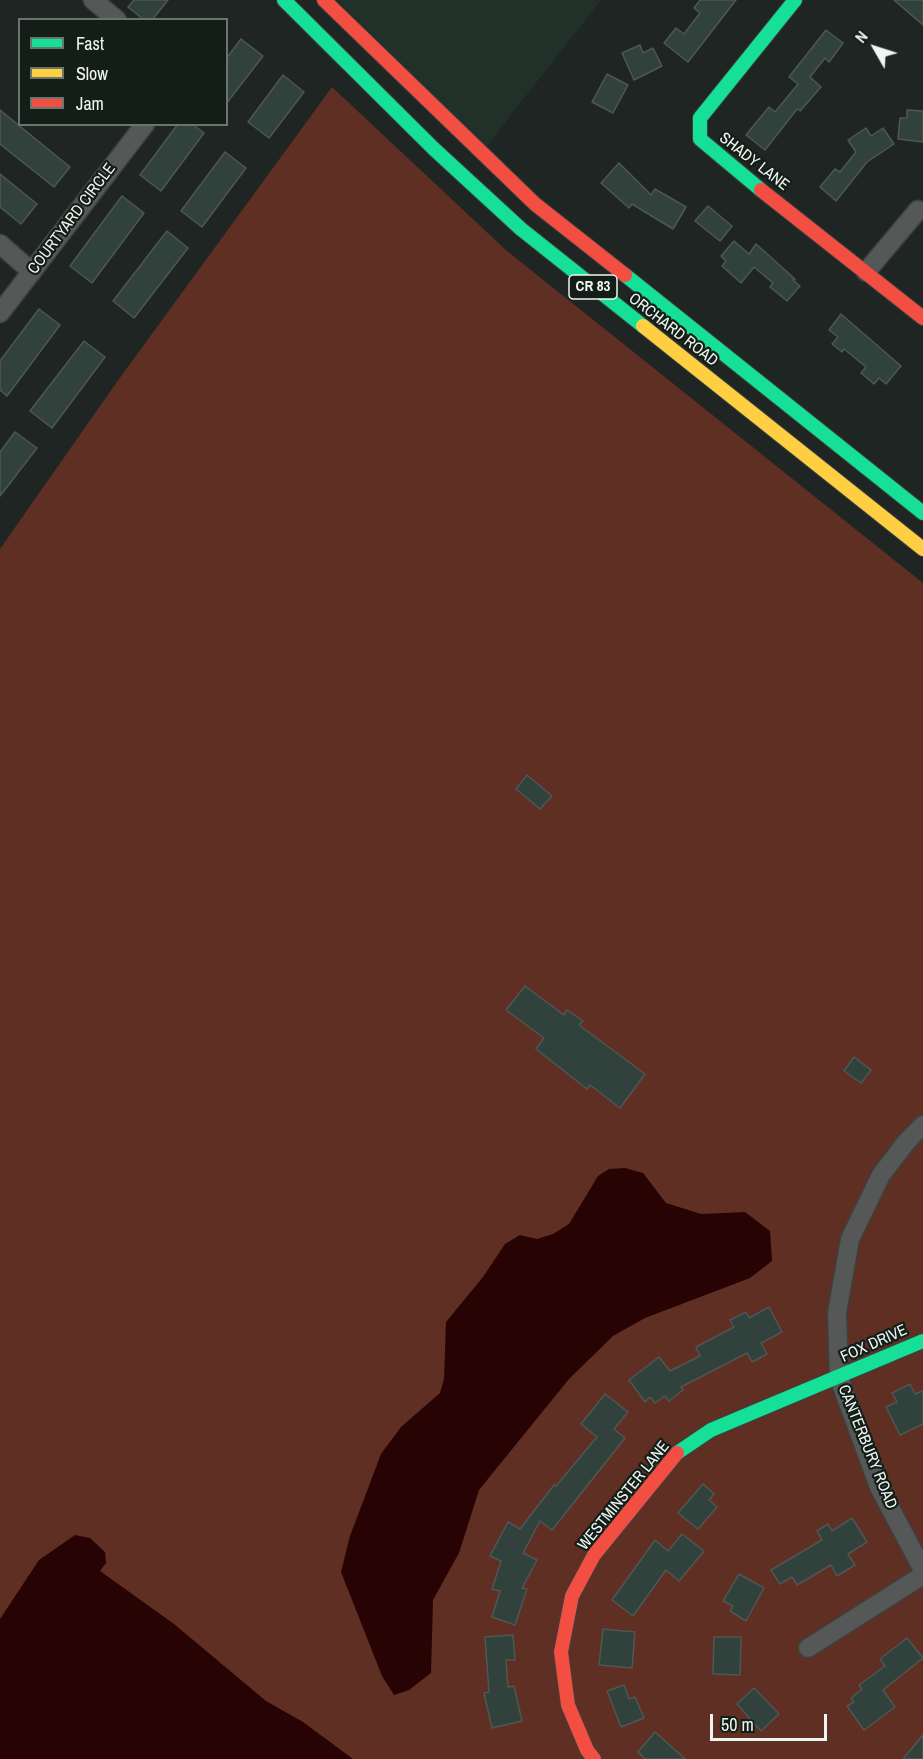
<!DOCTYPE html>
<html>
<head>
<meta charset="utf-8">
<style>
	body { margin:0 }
	#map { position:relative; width:923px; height:1759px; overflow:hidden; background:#1f2522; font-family:"Archivo Narrow",sans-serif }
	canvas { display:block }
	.legend { position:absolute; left:18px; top:18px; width:210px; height:108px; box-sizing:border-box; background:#141e18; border:2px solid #6c746f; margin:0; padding:8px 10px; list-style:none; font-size:18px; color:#eff6f2 }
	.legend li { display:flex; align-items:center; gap:12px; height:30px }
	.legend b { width:30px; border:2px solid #6c746f }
	.north { position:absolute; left:845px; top:18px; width:60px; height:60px; -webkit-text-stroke:4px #141e18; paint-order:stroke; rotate:309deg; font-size:16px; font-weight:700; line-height:24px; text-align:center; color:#eff6f2 }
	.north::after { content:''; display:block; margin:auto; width:21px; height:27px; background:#eff6f2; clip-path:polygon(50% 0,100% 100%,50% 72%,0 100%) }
	.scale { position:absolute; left:710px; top:1714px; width:117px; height:27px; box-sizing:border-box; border:3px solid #eff6f2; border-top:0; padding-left:8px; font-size:18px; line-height:21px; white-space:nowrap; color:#eff6f2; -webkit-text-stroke:4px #141e18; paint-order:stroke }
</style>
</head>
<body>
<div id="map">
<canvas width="923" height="1759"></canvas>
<ul class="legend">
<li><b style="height:8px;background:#16e098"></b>Fast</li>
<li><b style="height:8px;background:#ffcf43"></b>Slow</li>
<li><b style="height:8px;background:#f24e42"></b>Jam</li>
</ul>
<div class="north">N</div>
<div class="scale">50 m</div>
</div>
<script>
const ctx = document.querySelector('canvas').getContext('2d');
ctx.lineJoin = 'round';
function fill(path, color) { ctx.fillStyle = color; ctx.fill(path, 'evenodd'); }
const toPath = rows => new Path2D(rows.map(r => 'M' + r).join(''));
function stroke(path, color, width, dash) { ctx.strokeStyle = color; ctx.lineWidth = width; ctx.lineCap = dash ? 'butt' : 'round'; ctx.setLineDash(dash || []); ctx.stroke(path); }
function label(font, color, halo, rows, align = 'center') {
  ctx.font = font + ' "Archivo Narrow",sans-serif'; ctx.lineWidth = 4.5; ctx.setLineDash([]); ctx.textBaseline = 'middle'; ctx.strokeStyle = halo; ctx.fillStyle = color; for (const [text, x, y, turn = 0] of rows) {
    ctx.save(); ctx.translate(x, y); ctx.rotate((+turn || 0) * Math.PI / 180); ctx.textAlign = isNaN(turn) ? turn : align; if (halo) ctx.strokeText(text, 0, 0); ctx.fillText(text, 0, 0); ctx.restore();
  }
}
const built = toPath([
	[337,0,601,0,486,147]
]);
const green = toPath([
	[332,87,507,251,923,583,923,1759,0,1759,0,549,119,379]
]);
const water = toPath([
	[625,1168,643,1173,666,1203,701,1214,745,1212,770,1231,772,1261,750,1278,645,1318,613,1336,569,1379,479,1490,459,1553,433,1600,431,1673,409,1690,394,1695,382,1676,341,1572,350,1536,381,1454,401,1427,440,1393,444,1379,446,1322,483,1277,505,1244,520,1235,537,1239,553,1234,569,1224,598,1176,609,1169],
	[75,1535,90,1538,105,1552,106,1563,100,1571,174,1624,266,1701,303,1722,353,1759,0,1759,0,1619,39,1560]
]);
const building = toPath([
	[134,0,168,0,152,20,144,20,128,7,134,0],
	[700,0,736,0,688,62,664,43,676,28,684,34,700,13,694,8,700,0],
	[894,0,923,0,923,25,894,0],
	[826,30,843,43,829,62,825,58,810,77,821,87,800,111,797,109,765,150,746,135,769,107,775,112,798,84,789,77,826,30],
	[241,39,263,56,226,104,226,59,241,39],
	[640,45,643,53,653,48,662,66,634,80,622,53,640,45],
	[607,74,628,85,613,113,592,102,607,74],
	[283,75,304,92,269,138,248,122,283,75],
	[0,110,70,167,54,187,0,144,0,110],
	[907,110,923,111,923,142,898,139,900,118,907,118,907,110],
	[178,124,192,124,204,133,161,191,140,175,178,124],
	[866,128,871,136,883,128,894,144,867,162,836,201,820,187,835,169,840,172,856,152,848,140,866,128],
	[225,152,246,168,202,227,181,211,225,152],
	[619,163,651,195,655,189,686,207,673,229,632,204,629,208,601,183,619,163],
	[0,174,37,204,21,224,0,207,0,174],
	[122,196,144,213,92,283,70,266,122,196],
	[708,206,732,226,720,241,695,221,708,206],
	[167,231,188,248,134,318,113,301,167,231],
	[734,241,749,254,756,244,795,279,793,280,800,286,787,301,770,287,773,283,754,267,741,283,722,266,726,261,721,256,734,241],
	[39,309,60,325,7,396,0,390,0,361,39,309],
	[841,314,901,366,886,384,879,378,874,384,861,373,866,367,844,349,842,352,832,344,838,337,829,330,841,314],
	[84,341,105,357,52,428,30,411,84,341],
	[15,432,37,448,0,496,0,452,15,432],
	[527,775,552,796,540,809,516,789,527,775],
	[525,986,564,1015,567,1010,583,1021,579,1025,645,1074,620,1108,590,1085,587,1089,536,1049,544,1038,506,1010,525,986],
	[854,1057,871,1070,861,1083,844,1071,854,1057],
	[769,1307,782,1332,761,1343,767,1354,752,1362,747,1353,681,1387,683,1390,669,1401,665,1396,655,1403,650,1397,645,1402,629,1380,659,1357,670,1371,700,1356,696,1347,734,1327,730,1320,746,1312,749,1318,769,1307],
	[910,1384,915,1394,923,1391,923,1424,900,1435,886,1407,897,1402,892,1393,910,1384],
	[605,1394,628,1412,614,1429,625,1438,552,1530,540,1521,523,1553,537,1560,522,1588,527,1589,515,1625,492,1617,500,1591,492,1589,501,1561,490,1556,508,1522,520,1529,554,1485,556,1486,597,1437,581,1424,605,1394],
	[703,1484,714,1494,709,1500,717,1507,698,1529,678,1513,703,1484],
	[852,1518,867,1542,848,1554,855,1565,837,1576,831,1565,797,1585,792,1577,780,1584,771,1570,822,1540,817,1531,828,1524,832,1531,852,1518],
	[682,1534,704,1551,679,1581,666,1570,633,1616,612,1600,655,1540,668,1551,682,1534],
	[739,1574,764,1588,746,1621,730,1611,733,1606,723,1601,739,1574],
	[603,1629,635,1632,632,1668,599,1665,603,1629],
	[513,1635,515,1660,506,1660,508,1687,514,1686,522,1721,492,1728,484,1693,489,1692,485,1637,513,1635],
	[714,1637,741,1637,740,1675,713,1674,714,1637],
	[907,1638,923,1658,883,1690,895,1707,864,1730,847,1706,854,1702,851,1698,862,1689,859,1685,885,1666,880,1659,907,1638],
	[624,1685,629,1699,635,1697,644,1718,621,1727,607,1691,624,1685],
	[754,1688,779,1714,761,1731,737,1704,754,1688],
	[655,1732,685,1759,645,1759,638,1752,655,1732],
	[923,1735,923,1759,903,1759,923,1735]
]);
const street = toPath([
	[93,0,117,20],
	[0,244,32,272],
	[866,272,918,210],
	[0,313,145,124],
	[923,1125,907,1141,881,1175,850,1239,837,1313,839,1378,879,1487,923,1570],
	[808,1648,923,1575]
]);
const fast = toPath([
	[284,0,434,149,521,229,643,326],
	[761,190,700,139,700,118,795,0],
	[625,275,923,513],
	[677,1453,711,1430,923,1341]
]);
const slow = toPath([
	[643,326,923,549]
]);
const jam = toPath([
	[324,0,535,204,625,275],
	[761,190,923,318],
	[594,1759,587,1750,568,1705,561,1652,572,1596,594,1555,677,1453]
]);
const shields = [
	[593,287,48]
];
const shieldNames = [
	["CR 83",593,287]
];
const streetNames = [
	["SHADY LANE",754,162,38],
	["COURTYARD CIRCLE",72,219,-53],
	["ORCHARD ROAD",673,330,38],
	["FOX DRIVE",874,1344,-24],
	["CANTERBURY ROAD",867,1447,68],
	["WESTMINSTER LANE",624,1496,-51]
];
fill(built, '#213028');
fill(green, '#5f2f23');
fill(water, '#280303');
fill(building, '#30423b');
stroke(building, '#505653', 1.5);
stroke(street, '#3d413f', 21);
stroke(fast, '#3d413f', 16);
stroke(slow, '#3d413f', 16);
stroke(jam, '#3d413f', 16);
stroke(street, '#555856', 18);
stroke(fast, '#16e098', 14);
stroke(slow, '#ffcf43', 14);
stroke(jam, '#f24e42', 14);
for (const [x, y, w] of shields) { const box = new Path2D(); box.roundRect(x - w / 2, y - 12, w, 24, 4.5); ctx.fillStyle = '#141e18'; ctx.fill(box); stroke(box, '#eff6f2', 1.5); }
label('bold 15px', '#eff6f2', null, shieldNames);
label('16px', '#eff6f2', '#141e18', streetNames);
</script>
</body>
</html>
